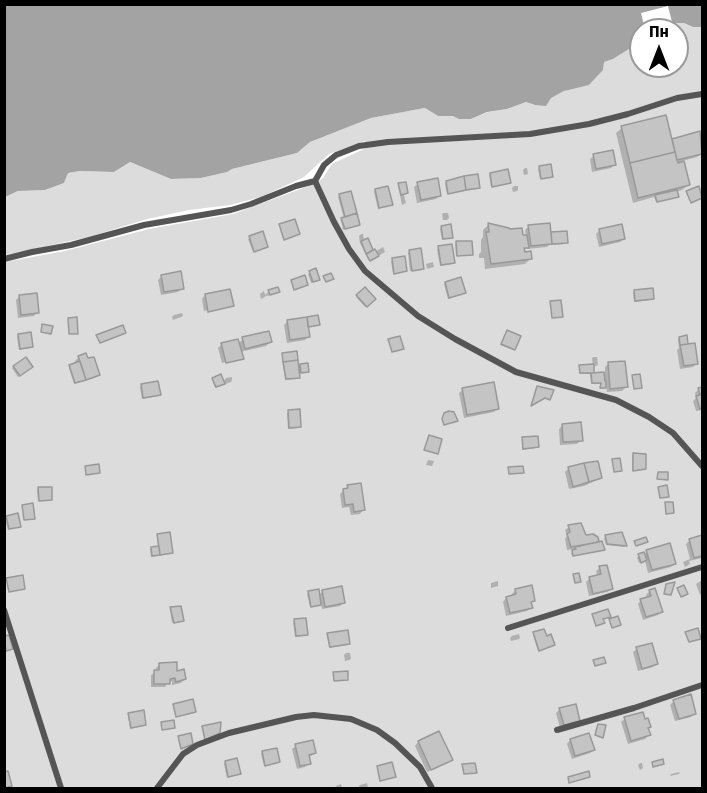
<!DOCTYPE html>
<html>
<head>
<meta charset="utf-8">
<style>
	body { margin:0 }
	#map { position:relative; width:707px; height:793px; overflow:hidden; background:#fff; font-family:"Fira Sans",sans-serif }
	canvas { display:block }
	.frame { position:absolute; inset:0; border:6px solid #000; pointer-events:none }
	.north { position:absolute; left:629px; top:18px; width:60px; height:60px; box-sizing:border-box; background:#fff; border:2px solid #999; border-radius:50%; rotate:0deg; font-size:16px; font-weight:700; line-height:24px; text-align:center; color:#000 }
	.north::after { content:''; display:block; margin:auto; width:21px; height:27px; background:#000; clip-path:polygon(50% 0,100% 100%,50% 72%,0 100%) }
</style>
</head>
<body>
<div id="map">
<canvas width="707" height="793"></canvas>
<div class="frame"></div>
<div class="north">Пн</div>
</div>
<script>
const ctx = document.querySelector('canvas').getContext('2d');
ctx.lineJoin = 'round';
function fill(path, color) { ctx.fillStyle = color; ctx.fill(path, 'evenodd'); }
const toPath = rows => new Path2D(rows.map(r => 'M' + r).join(''));
function stroke(path, color, width, dash) { ctx.strokeStyle = color; ctx.lineWidth = width; ctx.lineCap = dash ? 'butt' : 'round'; ctx.setLineDash(dash || []); ctx.stroke(path); }
const green = toPath([
	[672,23,684,23,693,27,702,27,702,788,5,788,5,262,65,251,149,229,233,214,314,184,323,178,332,164,366,148,365,141,329,154,304,177,261,197,230,205,189,210,147,219,89,237,5,255,5,197,18,191,45,190,64,183,68,173,80,171,114,172,130,162,171,179,201,178,227,172,232,169,297,153,310,142,371,118,414,110,425,108,438,116,453,116,471,119,488,112,507,109,526,102,535,105,571,88,589,85,603,70,604,62,613,59,631,47,641,36,641,66,677,66,677,30,651,30]
]);
const water = toPath([
	[5,5,702,5,702,27,693,27,684,23,672,23,658,26,651,30,641,30,641,36,632,47,613,59,604,62,603,70,589,85,564,91,551,98,546,106,535,105,526,102,507,109,487,112,471,119,459,119,453,116,438,116,425,108,414,110,371,118,310,142,297,153,232,169,227,172,201,178,171,179,130,162,114,172,80,171,68,173,64,183,45,190,18,191,5,197]
]);
const pier = toPath([
	[668,6,673,26,657,30,645,30,641,13]
]);
const shadow = toPath([
	[622,128,671,140,699,133,699,136,702,135,702,152,697,157,682,161,688,185,682,190,676,192,675,197,656,202,654,197,633,203,616,133],
	[594,156,614,165,611,168,592,172,590,159],
	[525,168,527,168,528,174,524,175,523,170],
	[539,168,552,176,540,179,538,169],
	[490,174,509,183,508,184,491,187,489,175],
	[446,182,479,188,477,189,447,194,445,184],
	[418,184,440,195,436,199,417,203,414,187],
	[399,185,407,193,404,195,406,203,402,205,398,186],
	[514,186,518,186,518,190,517,191,513,192,512,188],
	[375,190,391,205,378,209,374,192],
	[340,195,359,224,357,226,343,230,341,220,344,218,338,197],
	[444,213,448,213,449,218,447,220,443,220,442,214],
	[488,225,521,237,526,236,525,230,529,226,549,236,551,234,567,242,565,244,551,245,551,243,547,247,527,249,527,247,523,251,531,258,525,264,485,269,484,258,479,258,479,254,481,252,481,240,483,237,483,230],
	[441,228,451,237,450,238,442,240,440,229],
	[600,230,624,238,620,242,599,247,596,234],
	[262,233,265,248,253,252,248,239],
	[361,234,363,234,364,241,368,240,373,252,375,252,383,247,385,252,369,261,360,243,359,236],
	[457,243,471,255,470,256,456,256,455,244],
	[439,248,453,262,452,264,440,266,437,249],
	[409,251,423,268,421,270,410,271,408,253],
	[393,260,405,271,404,272,393,274,391,261],
	[433,262,434,267,427,269,426,264],
	[315,270,317,281,311,283,308,274],
	[162,276,182,288,178,292,161,295,158,280],
	[445,283,464,293,448,299,444,284],
	[365,289,374,299,365,307,356,297],
	[264,291,265,295,269,291,279,292,268,296,268,295,261,299,260,294],
	[634,292,653,299,651,300,634,302,633,293],
	[205,295,232,306,230,308,230,305,204,311,202,299],
	[20,296,37,312,34,316,18,318,16,300],
	[182,313,183,316,181,317,173,320,172,317,174,315],
	[288,321,318,325,307,328,308,337,305,340,287,343,284,325],
	[507,332,514,349,513,350,500,345],
	[18,335,32,347,30,348,19,350,17,337],
	[679,338,687,345,697,363,693,367,680,369,677,350,679,348,678,340],
	[243,339,270,342,266,346,240,352,242,358,240,361,240,358,222,363,218,348,222,344,238,344],
	[283,355,297,369,301,365,308,371,298,374,298,377,297,379,285,380,282,356],
	[79,357,98,375,94,378,74,384,69,368,76,364,75,361],
	[594,357,597,357,598,365,592,367,592,374,605,374,605,367,608,364,626,387,622,391,607,392,606,385,603,389,600,389,600,384,591,384,590,374,579,374,579,368,580,366,593,366,592,358],
	[14,367,31,367,18,377,12,368],
	[232,377,232,380,231,382,215,388,212,380,213,379,223,382,226,378],
	[142,386,159,395,158,396,142,399,140,387],
	[702,388,702,410,696,411,693,401,696,398,695,393,699,389],
	[463,390,497,409,494,412,464,418,459,393],
	[289,411,300,427,298,428,288,429,287,413],
	[563,425,581,440,577,444,560,445,559,429],
	[523,439,538,447,536,448,522,450,522,440],
	[633,454,645,469,643,470,632,471,632,456],
	[428,460,434,461,432,466,426,465],
	[569,468,601,478,584,486,569,489,565,472],
	[348,487,363,510,360,514,351,515,349,507,342,508,340,494],
	[39,489,51,500,49,501,38,501,37,490],
	[7,517,19,526,8,530,5,519],
	[569,527,585,537,602,551,572,556,571,553,575,549,567,550,565,539,567,536,565,530],
	[158,535,172,553,170,554,151,557,150,549,158,547,157,537],
	[606,537,625,545,624,547,606,545,604,538],
	[702,537,702,558,689,561,690,564,685,567,683,562,690,559,686,544,690,540],
	[647,551,674,564,671,567,648,573,645,561,639,563,637,557,644,555],
	[600,568,611,589,607,592,589,596,586,582,589,579,598,577,596,571],
	[702,580,702,594,700,595,696,584],
	[498,581,498,586,491,588,491,583],
	[516,590,534,600,530,604,531,608,527,611,506,616,503,602,506,598,513,597,512,594],
	[323,591,343,603,340,606,322,609,321,603,318,606,310,607,307,594,309,592,318,596],
	[650,591,661,611,658,615,643,620,638,604,641,600,647,598,646,595],
	[171,609,181,622,172,623,170,610],
	[295,621,307,635,305,636,295,637,293,622],
	[519,634,520,638,519,639,511,641,510,638,512,636],
	[534,634,546,638,553,645,538,651,533,635],
	[328,635,349,644,347,645,329,648,327,636],
	[637,649,656,663,653,667,638,671,633,652],
	[346,653,350,653,351,659,349,660,345,661,344,655],
	[160,664,185,679,181,683,172,685,172,681,168,682,165,687,151,687,151,675,156,672,156,668],
	[674,701,694,713,691,717,675,721,670,705],
	[560,709,578,720,560,728,556,713],
	[129,714,145,725,130,729,128,715],
	[625,719,647,729,649,735,645,739,628,744,621,722],
	[570,740,593,750,590,753,572,759,567,744],
	[418,742,451,759,447,763,427,772,415,746],
	[296,746,315,753,311,756,308,757,309,763,305,767,297,769,292,749],
	[263,752,279,762,264,766,261,754],
	[225,762,239,774,227,778,224,764],
	[640,763,642,763,643,768,640,770,638,765],
	[680,772,679,774,670,776,671,774],
	[367,783,368,788,359,788,359,786,360,785],
	[341,784,342,788,335,788,336,786]
]);
const building = toPath([
	[666,115,675,152,630,163,621,126,666,115],
	[700,131,702,154,677,160,672,139,700,131],
	[613,150,616,165,596,169,593,154,613,150],
	[675,152,678,163,684,161,690,185,638,198,630,163,675,152],
	[551,164,553,177,541,179,539,166,551,164],
	[508,169,511,183,492,187,490,173,508,169],
	[478,174,480,188,466,190,464,176,478,174],
	[464,176,466,190,448,194,446,181,464,176],
	[438,178,441,196,421,200,417,182,438,178],
	[406,182,408,193,401,195,398,183,406,182],
	[388,186,393,205,379,208,375,189,388,186],
	[699,186,702,198,691,203,686,191,699,186],
	[677,190,679,197,657,202,655,195,677,190],
	[351,191,357,213,345,217,339,194,351,191],
	[357,213,360,225,345,229,341,218,357,213],
	[295,219,300,234,284,240,279,224,295,219],
	[488,223,509,228,510,229,522,228,523,235,527,235,529,248,524,248,525,252,531,251,532,259,491,264,486,232,489,232,488,223],
	[550,223,552,244,531,246,528,225,550,223],
	[451,224,453,238,443,239,441,226,451,224],
	[622,224,625,239,602,244,599,229,622,224],
	[263,231,268,247,254,252,249,236,263,231],
	[567,231,568,243,552,244,551,232,567,231],
	[368,238,373,250,366,254,361,241,368,238],
	[456,241,472,241,473,255,457,256,456,241],
	[452,244,455,263,441,265,438,246,452,244],
	[421,248,424,269,412,271,409,250,421,248],
	[375,249,379,256,370,261,366,254,375,249],
	[405,256,407,271,394,274,392,258,405,256],
	[316,268,320,280,313,282,309,271,316,268],
	[181,271,184,289,164,292,161,275,181,271],
	[331,273,334,279,326,282,323,276,331,273],
	[305,275,308,285,294,290,291,280,305,275],
	[461,277,466,293,449,298,445,282,461,277],
	[278,287,280,292,270,295,268,290,278,287],
	[365,287,376,299,367,307,356,295,365,287],
	[653,288,654,299,635,301,634,290,653,288],
	[230,289,234,306,208,312,205,294,230,289],
	[37,293,39,313,21,315,19,295,37,293],
	[561,300,563,317,552,318,550,301,561,300],
	[318,315,320,325,308,327,307,317,318,315],
	[77,317,78,334,69,334,68,318,77,317],
	[307,317,310,337,290,340,287,320,307,317],
	[42,324,53,326,51,334,41,332,42,324],
	[123,325,126,333,100,343,96,335,123,325],
	[507,330,521,336,515,350,501,344,507,330],
	[269,331,272,342,245,349,242,337,269,331],
	[31,332,33,347,20,349,18,334,31,332],
	[687,335,688,344,680,345,679,337,687,335],
	[400,336,404,349,392,352,388,339,400,336],
	[238,339,244,359,226,363,221,343,238,339],
	[695,343,698,364,684,366,680,345,695,343],
	[297,351,298,360,283,362,282,353,297,351],
	[86,353,88,358,94,357,100,375,86,380,78,356,86,353],
	[26,357,33,367,20,376,13,366,26,357],
	[298,360,300,378,286,379,283,362,298,360],
	[80,361,86,380,75,383,69,365,80,361],
	[625,361,628,387,610,389,608,362,625,361],
	[308,363,309,372,301,373,300,364,308,363],
	[594,364,594,373,580,373,579,365,594,364],
	[604,372,605,381,606,381,606,388,600,388,601,383,592,383,591,373,604,372],
	[221,374,225,384,216,387,212,378,221,374],
	[640,374,642,388,634,389,632,375,640,374],
	[158,381,161,395,143,398,141,384,158,381],
	[494,382,499,409,467,415,462,388,494,382],
	[537,386,554,390,550,400,545,398,531,406,537,386],
	[702,387,702,408,700,409,696,396,700,395,698,388,702,387],
	[300,409,301,427,289,428,288,410,300,409],
	[449,411,454,412,458,421,444,425,442,419,444,413,449,411],
	[581,422,583,441,563,442,562,424,581,422],
	[429,435,442,439,438,454,424,450,429,435],
	[538,436,539,447,523,449,522,437,538,436],
	[633,453,646,454,646,469,633,471,633,453],
	[620,458,622,471,614,472,612,459,620,458],
	[598,461,602,478,589,482,584,463,598,461],
	[584,463,589,482,573,487,568,467,584,463],
	[99,464,100,473,86,475,85,466,99,464],
	[523,466,524,473,509,474,508,467,523,466],
	[658,472,668,472,668,480,657,479,658,472],
	[361,483,365,510,354,512,353,504,345,505,343,489,348,488,347,485,361,483],
	[667,485,669,497,660,498,658,487,667,485],
	[38,487,52,487,52,500,39,501,38,487],
	[665,502,673,502,674,513,666,514,665,502],
	[33,503,35,519,24,520,22,505,33,503],
	[18,513,21,527,9,529,6,516,18,513],
	[581,523,586,535,593,534,598,537,599,542,571,547,567,534,570,532,568,525,581,523],
	[170,532,173,553,160,555,157,534,170,532],
	[622,532,627,546,607,544,605,535,622,532],
	[702,535,702,556,694,558,689,539,702,535],
	[646,537,648,542,636,546,634,541,646,537],
	[602,541,605,550,573,556,572,550,576,549,575,547,602,541],
	[670,543,676,564,652,570,646,550,670,543],
	[159,546,160,555,152,556,151,547,159,546],
	[644,552,647,560,641,563,638,554,644,552],
	[607,565,613,589,593,594,589,577,601,574,599,566,607,565],
	[579,573,581,582,575,583,573,574,579,573],
	[23,575,25,589,9,592,6,578,23,575],
	[675,582,671,595,664,594,666,584,675,582],
	[532,585,535,601,531,602,533,608,510,613,506,597,516,594,515,589,532,585],
	[684,585,688,594,681,597,677,588,684,585],
	[342,586,345,603,325,607,322,590,342,586],
	[655,588,663,612,646,617,640,599,651,596,649,590,655,588],
	[319,589,321,605,311,607,308,591,319,589],
	[181,606,184,621,174,623,170,607,181,606],
	[608,609,611,617,603,619,605,623,596,626,592,614,608,609],
	[618,616,621,625,612,628,609,619,618,616],
	[306,618,308,635,296,636,294,619,306,618],
	[698,628,701,639,689,642,685,632,698,628],
	[544,629,547,636,551,634,555,645,539,651,533,632,544,629],
	[348,630,350,644,330,647,327,633,348,630],
	[9,635,13,649,6,651,4,636,9,635],
	[652,643,658,664,642,669,636,647,652,643],
	[604,657,606,663,595,666,593,660,604,657],
	[177,662,177,671,184,669,186,679,176,682,175,678,170,679,170,684,154,684,154,670,159,670,159,663,177,662],
	[348,671,348,680,334,681,333,672,348,671],
	[691,694,696,714,679,719,673,700,691,694],
	[193,699,196,712,176,717,173,704,193,699],
	[576,704,580,721,564,725,559,708,576,704],
	[144,710,146,725,131,728,128,713,144,710],
	[643,712,645,719,648,718,651,727,648,728,651,735,631,741,624,717,643,712],
	[174,720,175,728,162,730,161,722,174,720],
	[221,722,220,733,205,740,202,726,221,722],
	[598,724,606,725,603,738,595,735,598,724],
	[439,731,453,760,431,770,418,741,439,731],
	[191,733,193,744,181,749,178,736,191,733],
	[589,733,595,750,575,756,570,739,589,733],
	[313,740,316,753,309,755,311,764,300,766,295,744,313,740],
	[277,748,280,762,265,766,262,751,277,748],
	[237,758,241,774,228,777,225,761,237,758],
	[663,759,664,764,653,767,652,762,663,759],
	[392,762,396,777,380,781,377,766,392,762],
	[475,763,477,773,464,774,462,764,475,763],
	[8,771,12,786,4,788,4,772,8,771],
	[589,771,590,777,569,783,568,777,589,771]
]);
const service = toPath([
	[315,181,334,222,349,249,365,271,418,316,455,339,516,372,616,400,649,417,673,433,702,466],
	[4,259,32,252,71,245,144,225,231,210,251,204,296,186,315,181,324,165,336,155,359,146,388,142,530,134,589,124,628,114,677,98,702,94],
	[4,610,61,788],
	[508,628,702,567],
	[557,730,634,708,702,685],
	[157,788,183,754,197,745,229,733,296,717,314,715,351,719,377,730,395,743,420,767,432,788]
]);
fill(green, '#dcdcdc');
fill(water, '#a3a3a3');
fill(pier, '#fff');
fill(shadow, '#0003');
fill(building, '#c4c4c4');
stroke(building, '#999', 1.5);
stroke(service, '#555', 6);
</script>
</body>
</html>
